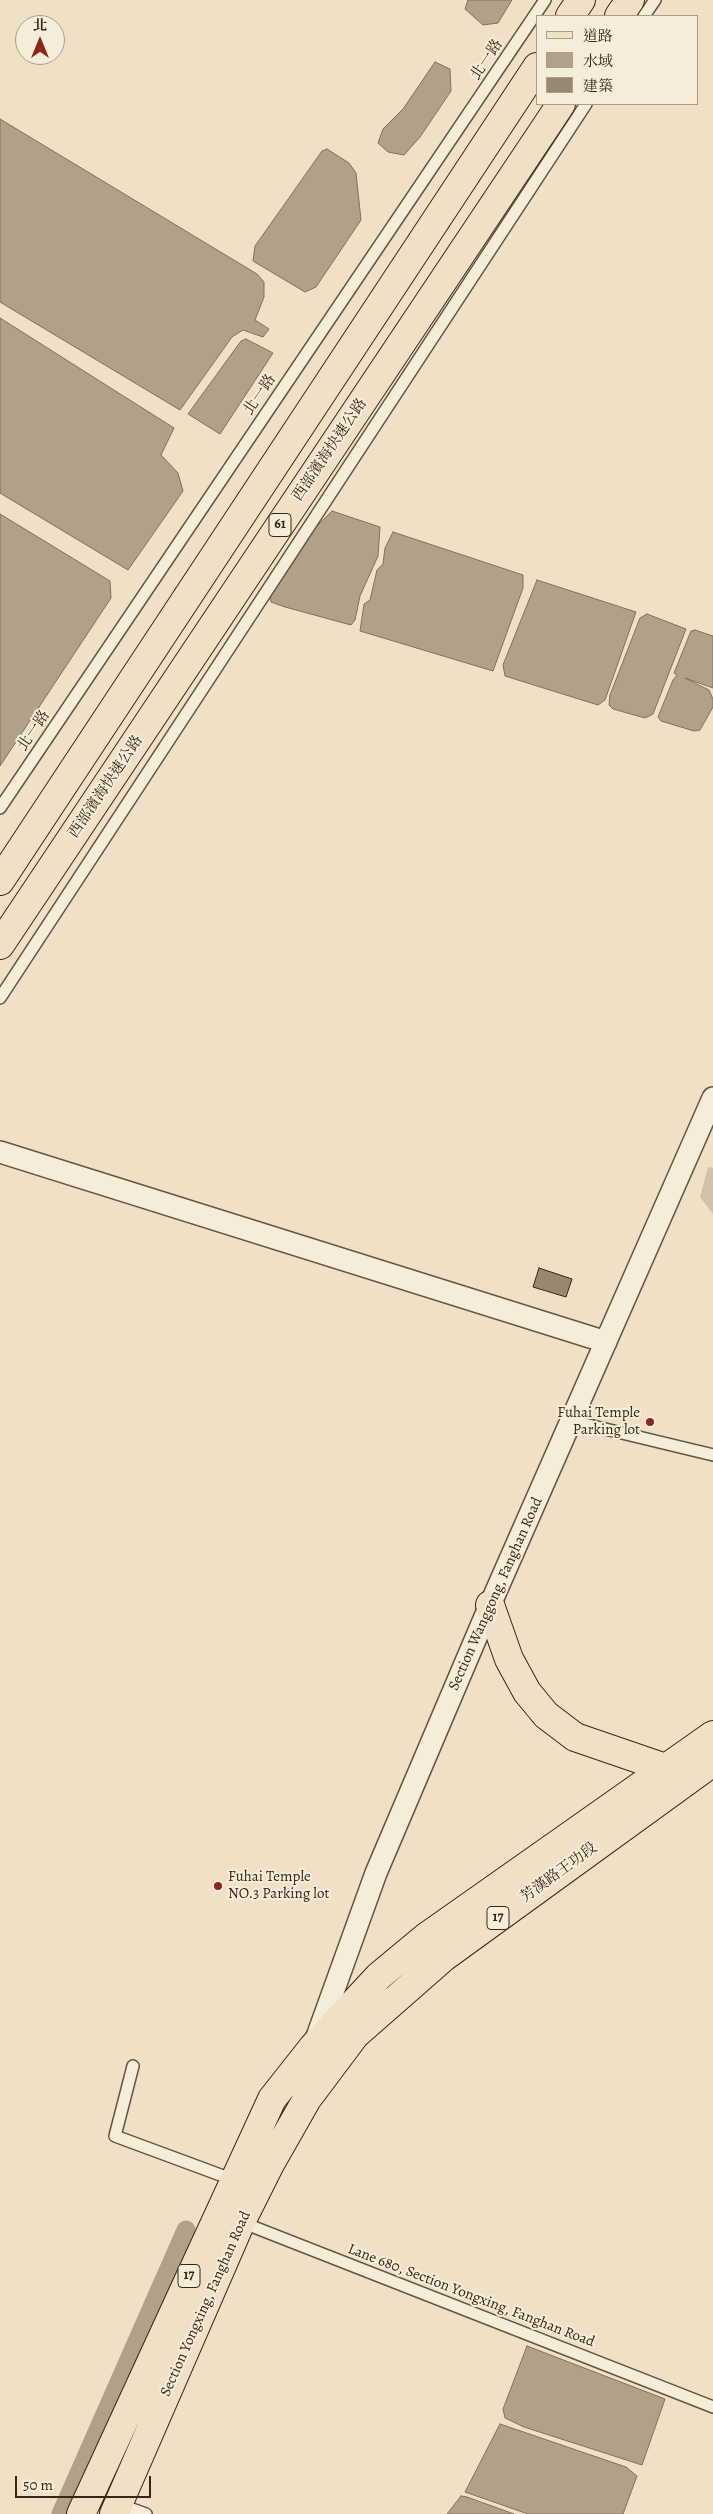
<!DOCTYPE html>
<html>
<head>
<meta charset="utf-8">
<style>
	body { margin:0 }
	#map { position:relative; width:713px; height:2514px; overflow:hidden; background:#f0e1c6; font-family:Alegreya,"Noto Serif TC",serif }
	canvas { display:block }
	.legend { position:absolute; left:536px; top:15px; width:162px; height:90px; box-sizing:border-box; background:#f5ecda; border:1px solid #a99c8b; margin:0; padding:6px 9px; list-style:none; font-size:15px; color:#382515 }
	.legend li { display:flex; align-items:center; gap:10px; height:25px }
	.legend b { width:25px; border:1px solid #a99c8b }
	.north { position:absolute; left:15px; top:15px; width:50px; height:50px; box-sizing:border-box; background:#f5ecda; border:1px solid #a99c8b; border-radius:50%; rotate:0deg; font-size:14px; font-weight:700; line-height:20px; text-align:center; color:#382515 }
	.north::after { content:''; display:block; margin:auto; width:18px; height:22px; background:#8f2418; clip-path:polygon(50% 0,100% 100%,50% 72%,0 100%) }
	.scale { position:absolute; left:15px; top:2476px; width:136px; height:22px; box-sizing:border-box; border:2px solid #382515; border-top:0; padding-left:6px; font-size:15px; line-height:18px; white-space:nowrap; color:#382515; -webkit-text-stroke:4px #f5ecda; paint-order:stroke }
</style>
</head>
<body>
<div id="map">
<canvas width="713" height="2514"></canvas>
<ul class="legend">
<li><b style="height:6px;background:#f0e1c6"></b>道路</li>
<li><b style="height:14px;background:#b1a18a"></b>水域</li>
<li><b style="height:14px;background:#988771"></b>建築</li>
</ul>
<div class="north">北</div>
<div class="scale">50 m</div>
</div>
<script>
const ctx = document.querySelector('canvas').getContext('2d');
ctx.lineJoin = 'round';
function fill(path, color) { ctx.fillStyle = color; ctx.fill(path, 'evenodd'); }
const toPath = rows => new Path2D(rows.map(r => 'M' + r).join(''));
function stroke(path, color, width, dash) { ctx.strokeStyle = color; ctx.lineWidth = width; ctx.lineCap = dash ? 'butt' : 'round'; ctx.setLineDash(dash || []); ctx.stroke(path); }
function label(font, color, halo, rows, align = 'center') {
  ctx.font = font + ' Alegreya,"Noto Serif TC",serif'; ctx.lineWidth = 4; ctx.setLineDash([]); ctx.textBaseline = 'middle'; ctx.strokeStyle = halo; ctx.fillStyle = color; for (const [text, x, y, turn = 0] of rows) {
    ctx.save(); ctx.translate(x, y); ctx.rotate((+turn || 0) * Math.PI / 180); ctx.textAlign = isNaN(turn) ? turn : align; if (halo) ctx.strokeText(text, 0, 0); ctx.fillText(text, 0, 0); ctx.restore();
  }
}
const green = toPath([
	[708,1167,713,1168,713,1214,700,1197]
]);
const water = toPath([
	[468,0,512,0,498,23,483,25,465,9,468,0],
	[435,62,450,69,451,91,420,137,404,155,388,152,378,143,383,129,403,109,435,62],
	[0,119,257,274,264,282,264,297,255,320,269,329,263,337,243,330,232,337,180,410,0,302,0,119],
	[327,149,349,163,356,173,361,220,316,287,305,292,253,261,255,246,322,151,327,149],
	[0,318,174,428,161,455,178,473,183,491,128,570,0,493,0,318],
	[246,339,273,353,220,434,188,414,241,341,246,339],
	[332,511,380,527,378,556,360,596,355,620,351,625,285,607,271,602,269,593,314,521,319,524,332,511],
	[0,514,110,581,111,598,0,766,0,514],
	[393,532,523,575,523,588,493,671,360,631,364,604,370,600,377,570,383,564,385,548,393,532],
	[537,580,636,612,605,700,598,705,505,676,503,665,537,580],
	[647,614,686,629,653,714,645,718,613,709,609,705,610,695,640,618,647,614],
	[695,630,713,636,713,688,685,678,709,690,713,699,713,707,700,730,694,731,661,721,658,717,673,680,677,675,674,673,691,631,695,630],
	[527,2346,665,2399,642,2465,524,2427,505,2418,503,2409,527,2346],
	[500,2424,626,2467,637,2476,623,2514,528,2514,465,2492,500,2424],
	[461,2496,467,2497,514,2514,447,2514,461,2496]
]);
const canal = toPath([
	[61,2514,186,2230]
]);
const building = toPath([
	[539,1268,572,1279,566,1297,533,1287,539,1268]
]);
const lane = toPath([
	[644,16,655,0],
	[0,808,545,0],
	[0,998,586,104],
	[572,1421,713,1455],
	[133,2066,115,2136,234,2180],
	[241,2222,713,2407],
	[118,2504,146,2514]
]);
const street = toPath([
	[0,1152,606,1342],
	[315,2042,376,1873,490,1605,713,1098]
]);
const primary = toPath([
	[490,1605,509,1659,527,1692,546,1715,575,1737,677,1772],
	[81,2514,272,2099,313,2047,379,1976,426,1937,713,1735],
	[114,2514,241,2222,270,2164,307,2099,355,2035,444,1957,713,1762]
]);
const highway = toPath([
	[570,16,581,0],
	[619,16,630,0],
	[0,881,537,67],
	[0,945,561,104]
]);
const markers = [
	[650,1422,5,"#8f2418"],
	[218,1886,5,"#8f2418"]
];
const shields = [
	[280,525,22],
	[498,1918,22],
	[189,2276,22]
];
const shieldNames = [
	["61",280,525],
	["17",498,1918],
	["17",189,2276]
];
const streetNames = [
	["北一路",487,60,-56],
	["北一路",260,395,-56],
	["西部濱海快速公路",330,450,-56],
	["北一路",34,731,-56],
	["西部濱海快速公路",106,787,-56],
	["Section Wanggong, Fanghan Road",496,1594,-66],
	["芳漢路王功段",559,1873,-36],
	["Lane 680, Section Yongxing, Fanghan Road",471,2296,21],
	["Section Yongxing, Fanghan Road",206,2304,-66]
];
const poiNames = [
	["Fuhai Temple",640,1413],
	["Parking lot",640,1430],
	["Fuhai Temple",228,1877,"left"],
	["NO.3 Parking lot",228,1894,"left"]
];
fill(green, '#d1c1a8');
fill(water, '#b1a18a');
stroke(water, '#816f5b', 1);
stroke(canal, '#b1a18a', 19);
fill(building, '#988771');
stroke(building, '#382515', 1);
stroke(lane, '#665441', 14);
stroke(street, '#665441', 24);
stroke(primary, '#382515', 30);
stroke(highway, '#382515', 30);
stroke(lane, '#f5ecda', 11);
stroke(street, '#f5ecda', 21);
stroke(primary, '#f0e1c6', 28);
stroke(highway, '#f0e1c6', 28);
for (const [x, y, r, color] of markers) { const dot = new Path2D(); dot.arc(x, y, r, 0, 2 * Math.PI); ctx.fillStyle = color; ctx.fill(dot); stroke(dot, '#f5ecda', 2); }
for (const [x, y, w] of shields) { const box = new Path2D(); box.roundRect(x - w / 2, y - 11.5, w, 23, 4); ctx.fillStyle = '#f5ecda'; ctx.fill(box); stroke(box, '#382515', 1); }
label('bold 14px', '#382515', null, shieldNames);
label('15px', '#382515', '#f5ecda', streetNames);
label('15px', '#382515', '#f5ecda', poiNames, 'right');
</script>
</body>
</html>
